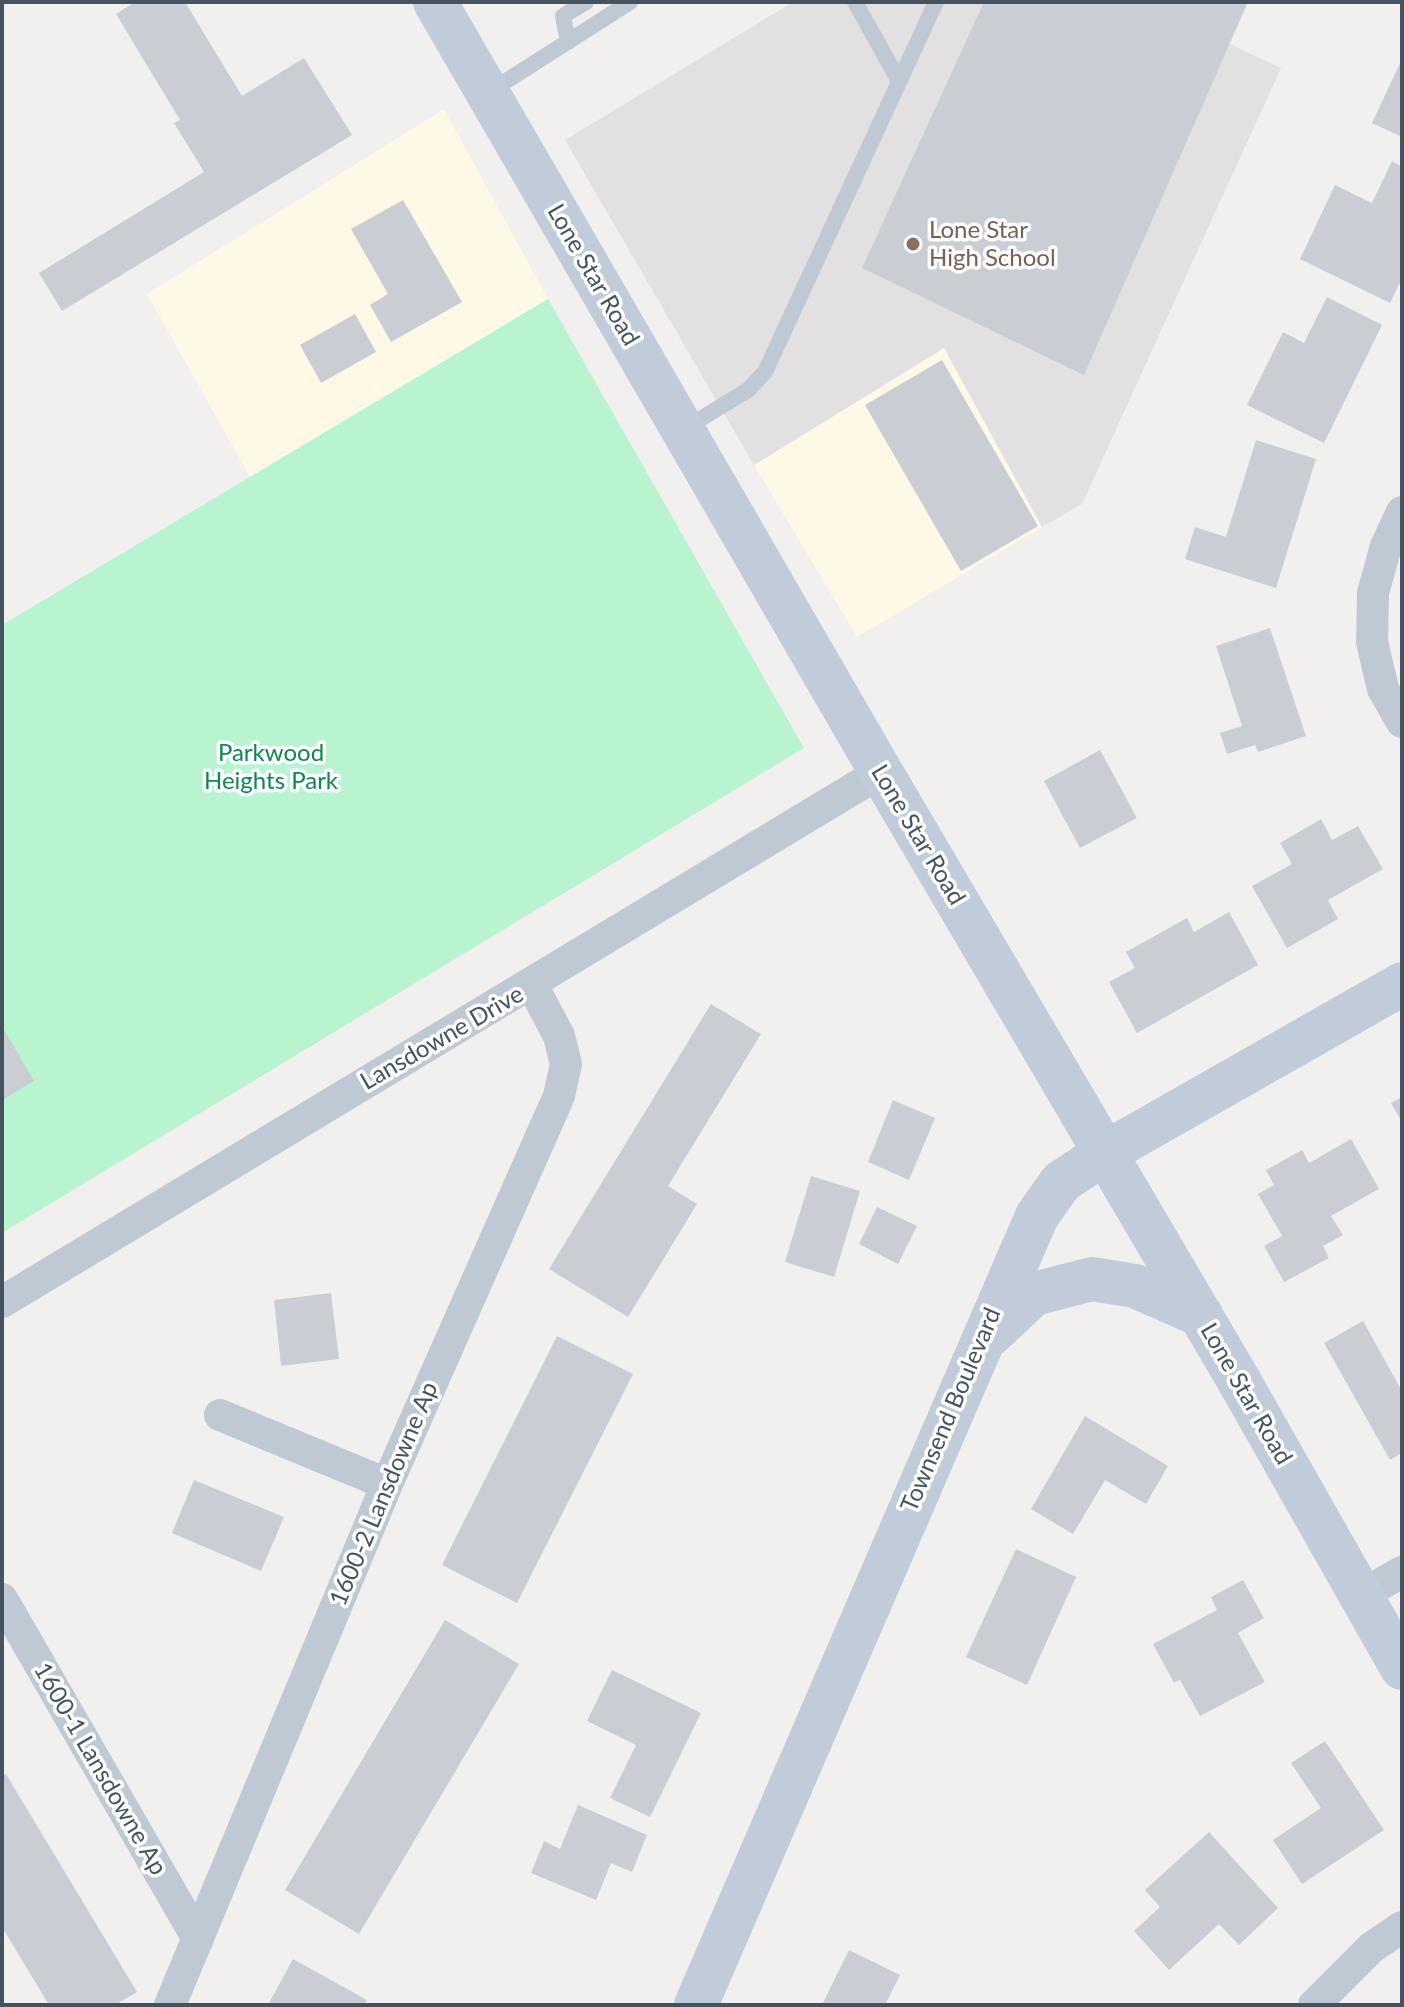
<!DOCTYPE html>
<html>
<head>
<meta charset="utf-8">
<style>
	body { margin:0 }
	#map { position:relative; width:1404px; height:2007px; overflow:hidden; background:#f2efef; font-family:Lato,sans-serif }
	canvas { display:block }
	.frame { position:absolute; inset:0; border:4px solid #45525f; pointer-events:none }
</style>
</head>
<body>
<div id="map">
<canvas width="1404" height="2007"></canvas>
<div class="frame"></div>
</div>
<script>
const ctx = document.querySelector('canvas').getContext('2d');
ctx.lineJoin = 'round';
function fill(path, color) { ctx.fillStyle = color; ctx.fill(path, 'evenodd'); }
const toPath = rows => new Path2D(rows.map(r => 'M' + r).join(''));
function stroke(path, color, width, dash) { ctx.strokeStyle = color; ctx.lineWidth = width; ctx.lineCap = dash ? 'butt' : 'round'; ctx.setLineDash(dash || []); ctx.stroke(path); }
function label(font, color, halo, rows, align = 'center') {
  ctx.font = font + ' Lato,sans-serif'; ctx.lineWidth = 7; ctx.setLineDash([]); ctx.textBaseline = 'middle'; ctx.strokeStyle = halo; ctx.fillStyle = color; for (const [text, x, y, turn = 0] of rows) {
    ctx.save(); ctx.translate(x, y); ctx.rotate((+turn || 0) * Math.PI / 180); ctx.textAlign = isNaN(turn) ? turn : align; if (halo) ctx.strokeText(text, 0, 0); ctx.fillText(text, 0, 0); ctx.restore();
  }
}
const commercial = toPath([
	[444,109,548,299,250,477,147,294],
	[944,348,1042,527,857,637,754,465]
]);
const education = toPath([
	[793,2,1140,2,1281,68,1082,504,1042,527,944,348,754,465,565,140]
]);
const green = toPath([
	[548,299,804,748,2,1233,2,625]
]);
const building = toPath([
	[135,2,185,2,242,96,304,58,352,135,62,311,39,273,204,172,174,123,180,120,116,14],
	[984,2,1248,2,1084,375,862,268],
	[1402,59,1402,137,1372,123],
	[1392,161,1402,167,1402,278,1390,303,1300,259,1335,185,1372,203],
	[403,200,462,302,391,342,370,305,388,294,351,229],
	[1327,297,1382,325,1324,443,1247,405,1283,332,1304,343],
	[355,314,376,352,321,383,300,345],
	[942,360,1038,526,961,571,865,405],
	[1256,440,1316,459,1276,588,1185,559,1195,527,1226,537],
	[1270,628,1306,736,1258,752,1255,745,1227,754,1220,733,1242,726,1216,646],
	[1100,750,1137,818,1080,848,1044,781],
	[1321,819,1332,840,1358,826,1383,869,1328,900,1338,919,1287,948,1252,886,1292,864,1280,843],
	[1229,912,1258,965,1137,1033,1109,982,1135,968,1126,952,1187,918,1194,932],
	[711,1004,761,1034,668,1186,697,1204,628,1317,549,1269],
	[2,1026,34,1081,2,1100],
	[1402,1097,1402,1122,1391,1103],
	[893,1100,935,1118,909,1180,868,1162],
	[1351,1139,1379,1189,1331,1216,1343,1235,1323,1246,1329,1258,1284,1282,1264,1246,1282,1236,1258,1194,1274,1185,1266,1170,1302,1150,1309,1163],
	[811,1176,860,1191,834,1277,785,1262],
	[877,1207,917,1226,898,1264,859,1244],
	[331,1293,339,1359,281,1366,274,1300],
	[1363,1321,1402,1391,1402,1453,1390,1460,1324,1343],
	[557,1336,633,1374,517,1603,442,1565],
	[1085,1416,1168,1466,1146,1504,1105,1480,1073,1534,1031,1509],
	[194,1480,284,1517,261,1571,172,1533],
	[1016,1549,1076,1577,1027,1685,966,1657],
	[1243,1580,1264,1618,1238,1633,1265,1682,1200,1716,1180,1680,1174,1683,1153,1644,1217,1610,1211,1597],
	[445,1620,519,1664,359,1934,285,1890],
	[612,1670,701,1713,650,1817,610,1798,636,1745,587,1721],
	[1325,1741,1384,1830,1302,1884,1273,1840,1321,1808,1291,1763],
	[6,1774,137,1992,115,2005,49,2005,2,1927,2,1776],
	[578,1805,647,1835,632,1872,611,1863,596,1900,531,1873,544,1841,560,1849],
	[1209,1832,1278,1908,1239,1945,1219,1924,1169,1970,1134,1931,1160,1907,1145,1890],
	[849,1950,900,1975,885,2005,822,2005],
	[293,1959,367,2000,364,2005,268,2005]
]);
const lane = toPath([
	[855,2,899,81],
	[568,42,563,16,586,2],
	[489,92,630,2],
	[684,429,748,390,765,372,936,2]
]);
const street = toPath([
	[1402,512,1386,546,1373,593,1372,642,1383,689,1402,722],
	[2,1302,881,772],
	[220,1415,387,1484],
	[1360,1596,1402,1572],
	[2,1599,198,1939],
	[170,2005,387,1484,559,1096,566,1064,559,1036,532,985],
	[1314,2005,1371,1948,1402,1927]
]);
const secondary = toPath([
	[435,2,881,772,1238,1379,1402,1668],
	[990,1335,1034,1294,1092,1279,1135,1286,1201,1315],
	[696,2005,1037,1216,1061,1182,1105,1153,1402,984]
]);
const markers = [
	[913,244,8,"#8d6e63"]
];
const educationNames = [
	["Lone Star",929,230],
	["High School",929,258]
];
const streetNames = [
	["Lone Star Road",593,275,60],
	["Lone Star Road",918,835,59],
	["Lansdowne Drive",442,1038,-30],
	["Lone Star Road",1246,1394,60],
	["Townsend Boulevard",951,1410,-67],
	["1600-2 Lansdowne Ap",384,1494,-67],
	["1600-1 Lansdowne Ap",100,1769,60]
];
const parkNames = [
	["Parkwood",271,753],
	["Heights Park",271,781]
];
fill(commercial, '#fef8e7');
fill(education, '#e3e0e1');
fill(green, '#b9f4d1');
fill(building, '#caced4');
stroke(lane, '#bec9d3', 16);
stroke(street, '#bec9d3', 32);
stroke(secondary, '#c0ccda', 44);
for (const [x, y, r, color] of markers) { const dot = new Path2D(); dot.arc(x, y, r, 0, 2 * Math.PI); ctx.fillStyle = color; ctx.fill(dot); stroke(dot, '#fff', 3); }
label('24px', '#785e54', '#fff', educationNames, 'left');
label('24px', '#45525f', '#fff', streetNames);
label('24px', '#0d884e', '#fff', parkNames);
</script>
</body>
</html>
